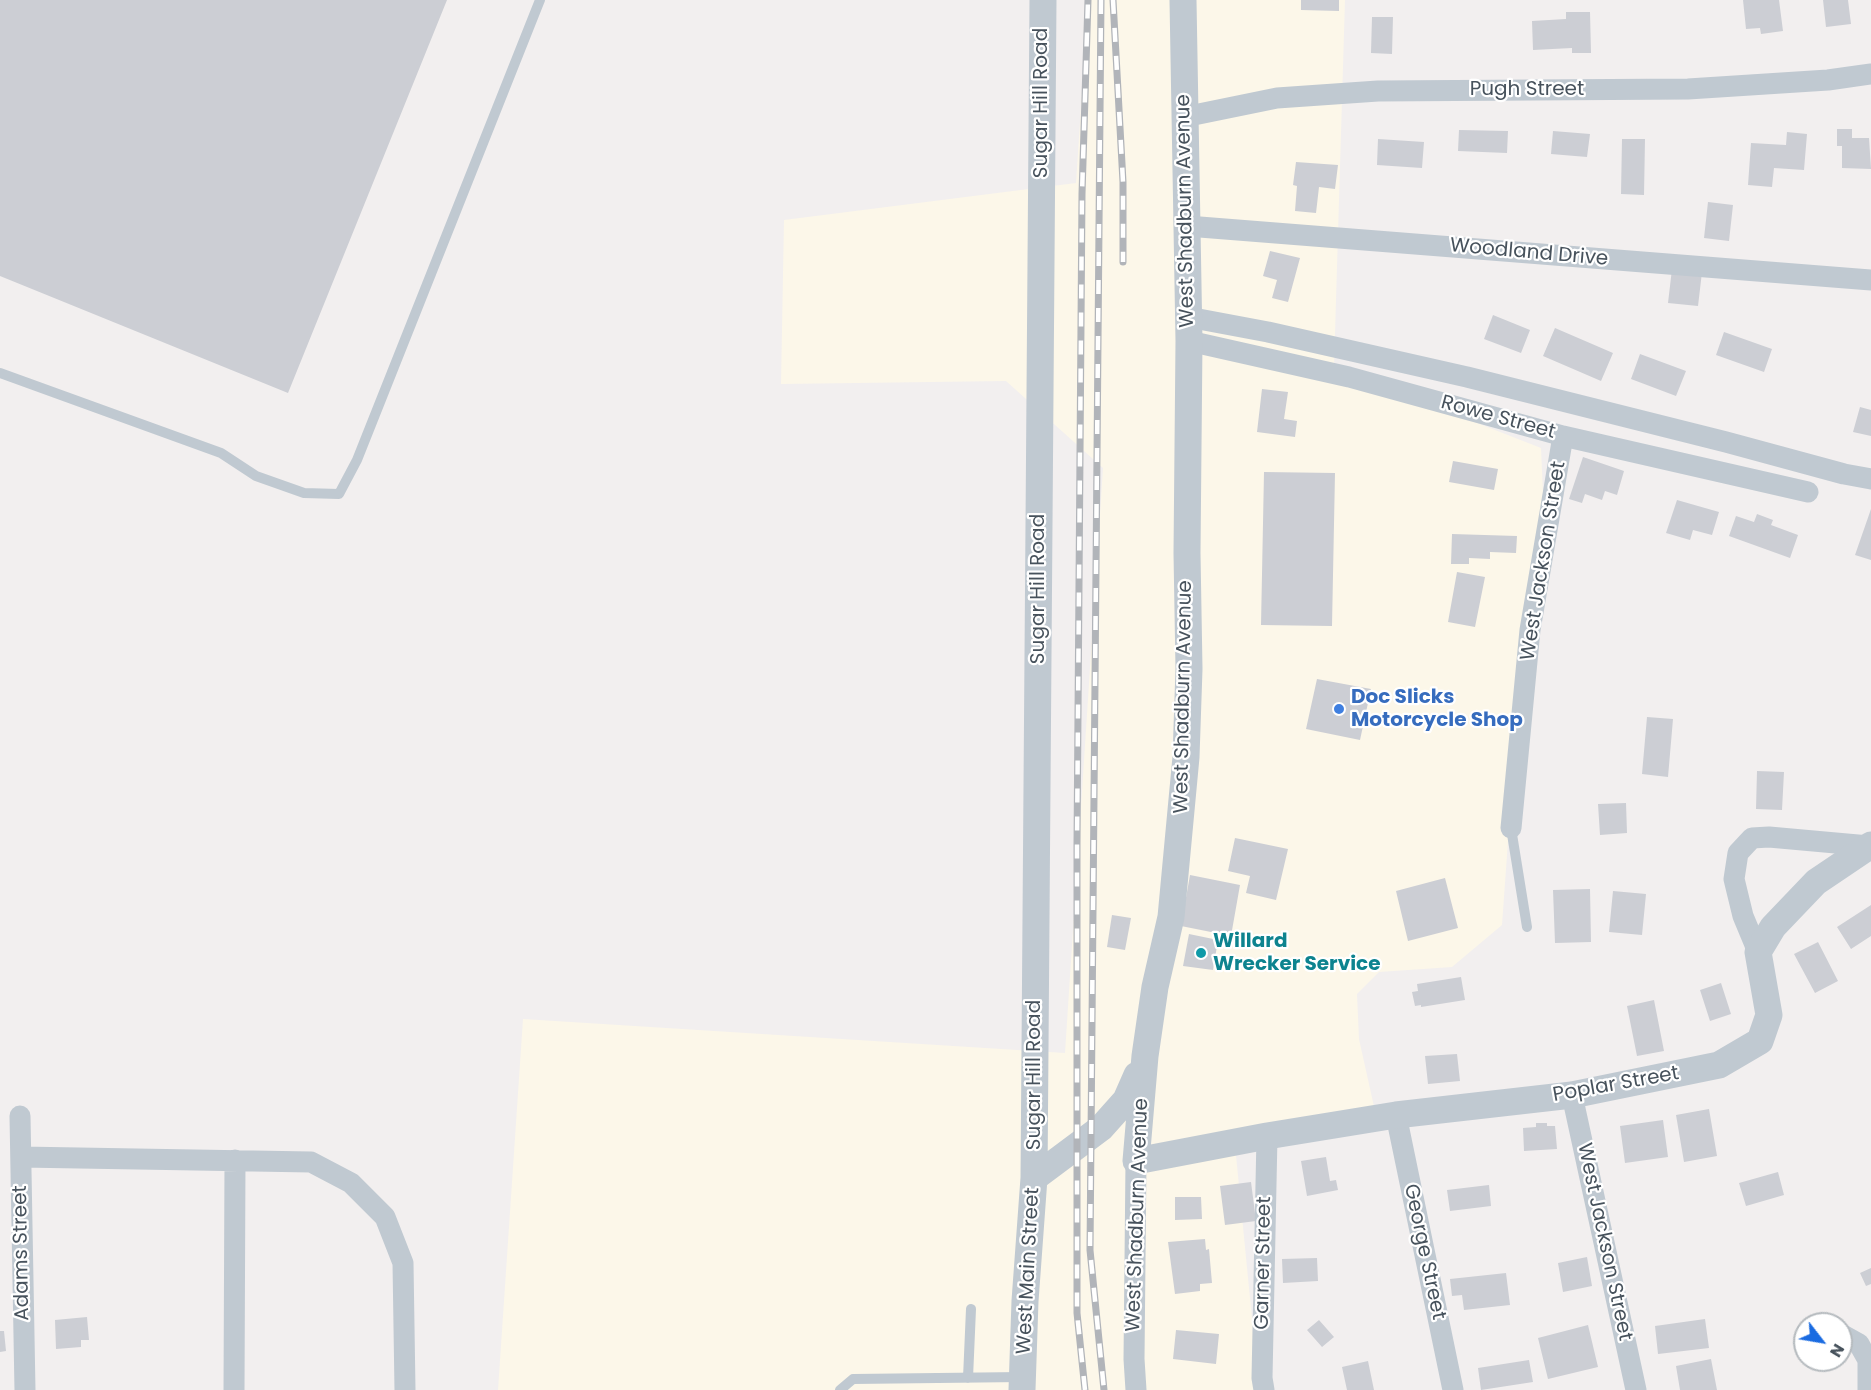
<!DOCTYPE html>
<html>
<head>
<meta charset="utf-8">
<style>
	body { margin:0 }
	#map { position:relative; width:1871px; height:1390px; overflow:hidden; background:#f2efef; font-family:Poppins,sans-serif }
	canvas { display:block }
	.north { position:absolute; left:1793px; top:1312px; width:60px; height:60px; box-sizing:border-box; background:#fff; border:2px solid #b5babe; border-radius:50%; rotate:121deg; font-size:16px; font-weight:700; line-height:24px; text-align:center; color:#47525c }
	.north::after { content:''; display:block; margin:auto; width:21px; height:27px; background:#1a6be1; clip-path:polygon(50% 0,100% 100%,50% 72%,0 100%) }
</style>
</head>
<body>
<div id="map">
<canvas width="1871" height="1390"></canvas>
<div class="north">N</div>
</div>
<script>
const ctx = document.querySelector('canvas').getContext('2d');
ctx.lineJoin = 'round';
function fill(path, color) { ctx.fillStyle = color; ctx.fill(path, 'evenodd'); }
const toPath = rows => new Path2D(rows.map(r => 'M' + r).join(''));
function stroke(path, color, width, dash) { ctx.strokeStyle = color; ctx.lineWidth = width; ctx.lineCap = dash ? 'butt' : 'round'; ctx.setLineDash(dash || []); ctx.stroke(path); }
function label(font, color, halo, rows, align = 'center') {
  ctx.font = font + ' Poppins,sans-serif'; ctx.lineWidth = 4.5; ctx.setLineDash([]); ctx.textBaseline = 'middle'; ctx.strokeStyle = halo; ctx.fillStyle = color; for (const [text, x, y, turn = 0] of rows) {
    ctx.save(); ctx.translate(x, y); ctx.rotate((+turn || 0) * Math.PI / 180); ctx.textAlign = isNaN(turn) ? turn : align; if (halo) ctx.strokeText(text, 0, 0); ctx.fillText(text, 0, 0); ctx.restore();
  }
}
const commercial = toPath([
	[1088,0,1345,0,1334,367,1541,448,1543,493,1521,660,1502,925,1452,967,1379,972,1357,994,1359,1039,1375,1111,1235,1145,1259,1390,498,1390,523,1019,1065,1053,1103,468,1006,381,781,384,784,220,1076,183]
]);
const building = toPath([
	[0,0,447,0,288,393,0,276],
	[1301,0,1339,0,1339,11,1301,10],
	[1743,0,1779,0,1783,31,1761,34,1760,28,1746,29],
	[1823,0,1848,0,1851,24,1826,27],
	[1566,12,1590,12,1591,53,1572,53,1572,48,1533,50,1532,21,1566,19],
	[1372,17,1393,17,1392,54,1371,53],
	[1837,129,1852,129,1852,138,1869,138,1871,169,1842,168,1842,146,1837,146],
	[1459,130,1508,131,1507,153,1458,151],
	[1553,131,1590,134,1587,157,1551,154],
	[1787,132,1807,134,1804,170,1774,168,1772,187,1748,185,1751,143,1786,145],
	[1378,139,1424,142,1422,168,1377,165],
	[1622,139,1645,139,1644,195,1621,194],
	[1296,162,1338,165,1335,189,1319,187,1316,213,1295,211,1297,186,1293,185],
	[1708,202,1733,205,1729,241,1704,238],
	[1270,251,1300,258,1288,302,1272,298,1277,280,1263,276],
	[1672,269,1702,272,1698,306,1668,303],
	[1493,315,1530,330,1521,353,1484,339],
	[1555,328,1613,353,1601,381,1543,356],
	[1724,332,1772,349,1764,372,1716,355],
	[1640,354,1686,371,1676,396,1631,379],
	[1262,389,1288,392,1284,419,1297,421,1295,437,1257,432],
	[1860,407,1871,410,1871,436,1853,432],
	[1583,457,1624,471,1617,495,1605,491,1602,500,1585,494,1582,503,1569,499],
	[1453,461,1498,469,1494,490,1449,482],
	[1264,472,1335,473,1332,626,1261,625],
	[1677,500,1719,512,1712,535,1693,530,1690,540,1666,533],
	[1871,509,1871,560,1855,555],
	[1757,514,1773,520,1771,525,1798,535,1790,558,1729,536,1736,516,1754,522],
	[1452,534,1517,536,1516,553,1490,552,1490,559,1469,558,1469,564,1451,564],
	[1457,572,1485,577,1475,627,1448,622],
	[1317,679,1371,689,1360,740,1306,729],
	[1647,717,1673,719,1668,777,1642,774],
	[1757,771,1784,772,1782,810,1756,809],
	[1626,803,1627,833,1600,835,1598,804],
	[1235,838,1288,849,1276,900,1246,893,1250,876,1228,871],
	[1190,875,1240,885,1231,936,1181,926],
	[1445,878,1458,928,1408,941,1396,891],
	[1590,889,1591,942,1555,943,1553,890],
	[1613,891,1646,894,1642,935,1609,932],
	[1871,905,1871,936,1851,949,1837,927],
	[1112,915,1131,918,1125,950,1107,947],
	[1189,934,1218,940,1213,970,1183,966],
	[1818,942,1838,981,1815,993,1794,954],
	[1461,977,1465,1000,1421,1007,1421,1005,1415,1006,1412,992,1418,991,1417,984],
	[1721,983,1731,1014,1710,1021,1700,990],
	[1654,1000,1664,1051,1637,1056,1627,1006],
	[1457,1054,1460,1081,1428,1084,1425,1056],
	[1709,1109,1717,1156,1684,1162,1676,1115],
	[1663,1120,1668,1157,1625,1163,1620,1126],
	[1536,1123,1547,1123,1547,1126,1555,1126,1557,1149,1524,1151,1523,1128,1536,1127],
	[1326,1157,1330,1181,1336,1180,1338,1190,1307,1196,1301,1161],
	[1778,1172,1784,1195,1746,1206,1739,1183],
	[1251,1182,1256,1221,1225,1225,1220,1186],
	[1489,1185,1491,1206,1450,1211,1447,1190],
	[1175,1197,1201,1197,1202,1219,1175,1220],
	[1205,1239,1206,1250,1209,1249,1212,1283,1200,1284,1200,1291,1175,1294,1168,1242],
	[1587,1257,1592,1286,1563,1292,1558,1263],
	[1317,1258,1318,1281,1283,1283,1282,1259],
	[1871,1268,1871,1284,1866,1286,1860,1273],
	[1506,1273,1510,1305,1464,1310,1462,1295,1452,1296,1450,1279],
	[87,1317,89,1340,81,1340,81,1347,56,1349,55,1320],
	[1705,1319,1709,1348,1658,1354,1655,1326],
	[1319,1320,1334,1337,1322,1347,1307,1330],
	[1588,1325,1598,1367,1548,1379,1538,1338],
	[1176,1330,1219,1334,1216,1364,1173,1359],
	[0,1331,4,1331,6,1351,0,1352],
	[1711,1359,1717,1390,1680,1390,1676,1366],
	[1529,1360,1533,1382,1481,1390,1478,1368],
	[1368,1361,1374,1390,1347,1390,1342,1367]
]);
const service = toPath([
	[0,373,221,453,256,476,304,493,339,494,357,460,540,0],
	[1511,828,1527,927],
	[968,1378,971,1309],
	[840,1390,853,1379,1022,1377]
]);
const minor = toPath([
	[1184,117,1277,98,1378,91,1688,89,1828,80,1871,74],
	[1187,226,1871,280],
	[1188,317,1268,332,1467,377,1726,442,1844,474,1871,479],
	[1189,341,1349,377,1563,436,1808,492],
	[1511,828,1530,630,1563,436],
	[1758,952,1743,916,1734,879,1738,853,1752,838,1769,837,1869,846],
	[1572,1095,1636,1390],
	[1396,1115,1453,1390],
	[20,1116,25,1390],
	[21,1157,311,1162,351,1183,385,1217,403,1263,405,1390],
	[1136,1161,1134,1359,1136,1390],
	[1841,1334,1859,1344,1868,1360,1868,1390],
	[234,1390,235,1160],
	[1264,1390,1262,1378,1267,1136]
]);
const tertiary = toPath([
	[1183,0,1189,341,1187,553,1189,669,1186,757,1171,917,1155,987,1145,1056,1136,1161,1267,1136,1396,1115,1572,1095,1719,1065,1760,1041,1769,1015,1758,952,1773,927,1816,882,1871,845],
	[1034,1178,1101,1128,1126,1100,1137,1075],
	[1022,1390,1025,1301,1034,1178,1043,0]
]);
const rail = toPath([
	[1101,0,1090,1250,1104,1390],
	[1113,0,1123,182,1123,262],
	[1085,1390,1077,1313,1077,844,1082,194,1088,0]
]);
const markers = [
	[1339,709,6,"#3f7fe0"],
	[1201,953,6,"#0f9aa8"]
];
const streetNames = [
	["Pugh Street",1527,90],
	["Sugar Hill Road",1042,103,-90],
	["West Shadburn Avenue",1186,211,-91],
	["Woodland Drive",1529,253,5],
	["Rowe Street",1498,418,15],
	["West Jackson Street",1544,561,-81],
	["Sugar Hill Road",1039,589,-90],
	["West Shadburn Avenue",1184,697,-89],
	["Sugar Hill Road",1035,1075,-90],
	["Poplar Street",1616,1085,-10],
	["West Shadburn Avenue",1138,1215,-88],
	["West Jackson Street",1604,1242,78],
	["George Street",1424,1252,78],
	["Adams Street",22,1253,-91],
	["Garner Street",1264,1263,-89],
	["West Main Street",1029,1271,-87]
];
const shopNames = [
	["Doc Slicks",1351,698],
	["Motorcycle Shop",1351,721]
];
const cultureNames = [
	["Willard",1213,942],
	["Wrecker Service",1213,965]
];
fill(commercial, '#fcf7e9');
fill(building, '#ccced4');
stroke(service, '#c0c9d1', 10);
stroke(minor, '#c0c9d1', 21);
stroke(tertiary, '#c0c9d1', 27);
stroke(rail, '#b1b4b9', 7);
stroke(rail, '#fff', 4.5, [14]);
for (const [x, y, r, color] of markers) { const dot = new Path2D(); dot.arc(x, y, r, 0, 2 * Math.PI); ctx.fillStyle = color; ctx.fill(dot); stroke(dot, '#fff', 2); }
label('20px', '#47525c', '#fff', streetNames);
label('bold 20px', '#366cbe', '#fff', shopNames, 'left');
label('bold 20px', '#0d838f', '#fff', cultureNames, 'left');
</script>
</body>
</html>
